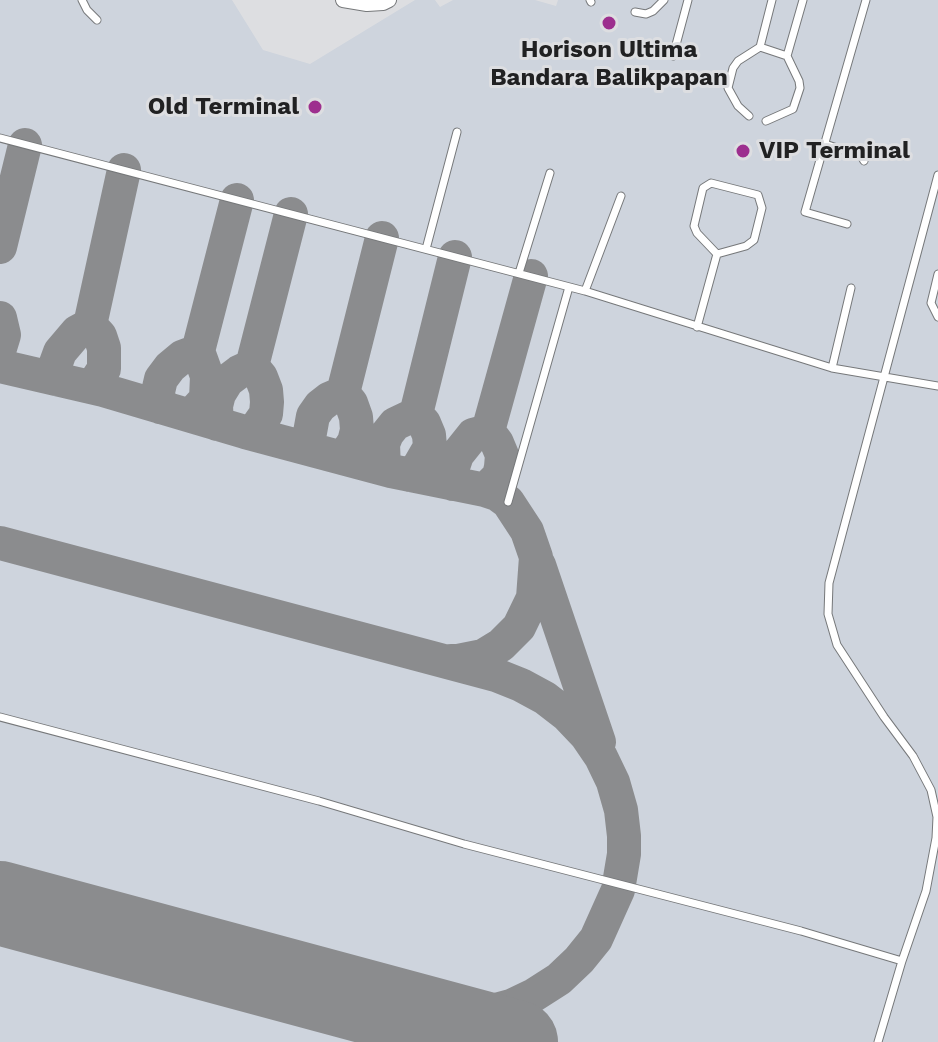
<!DOCTYPE html>
<html>
<head>
<meta charset="utf-8">
<style>
	body { margin:0 }
	canvas { display:block; background:#dddee1 }
</style>
</head>
<body>
<canvas width="938" height="1042"></canvas>
<script>
const ctx = document.querySelector('canvas').getContext('2d');
ctx.lineJoin = 'round';
function fill(path, color) { ctx.fillStyle = color; ctx.fill(path, 'evenodd'); }
const toPath = rows => new Path2D(rows.map(r => 'M' + r).join(''));
function stroke(path, color, width, dash) { ctx.strokeStyle = color; ctx.lineWidth = width; ctx.lineCap = dash ? 'butt' : 'round'; ctx.setLineDash(dash || []); ctx.stroke(path); }
function label(font, color, halo, rows, align = 'center') {
  ctx.font = font + ' "Work Sans",sans-serif'; ctx.lineWidth = 6; ctx.setLineDash([]); ctx.textBaseline = 'middle'; ctx.strokeStyle = halo; ctx.fillStyle = color; for (const [text, x, y, turn = 0] of rows) {
    ctx.save(); ctx.translate(x, y); ctx.rotate((+turn || 0) * Math.PI / 180); ctx.textAlign = isNaN(turn) ? turn : align; if (halo) ctx.strokeText(text, 0, 0); ctx.fillText(text, 0, 0); ctx.restore();
  }
}
const built = toPath([
	[0,0,232,0,263,50,310,64,415,0,435,0,440,7,453,0,535,0,556,6,558,0,938,0,938,1042,0,1042]
]);
const taxiway = toPath([
	[0,247,25,145],
	[0,318,4,335,0,348],
	[90,325,100,336,104,348,104,369,92,387],
	[0,366,103,390,245,432,391,471,485,490,497,494,508,502,527,531,536,557,533,598,519,627,501,645,483,656,458,661,451,661],
	[56,379,56,363,60,352,77,332,90,325,124,170],
	[343,393,382,238],
	[160,407,158,392,161,379,170,367,182,357,198,351],
	[193,413,206,399,207,376,198,351,237,200],
	[217,424,216,406,219,394,227,381,239,372,252,366,291,214],
	[488,431,531,276],
	[252,434,266,414,267,402,266,390,261,377,252,366],
	[312,450,309,438,313,416,320,406,329,399,343,393],
	[340,457,348,451,354,442,357,430,356,417,351,403,343,393],
	[384,469,383,444,387,434,395,424,416,414,455,257],
	[410,475,419,466,430,447,429,435,424,423,416,414],
	[453,484,453,467,457,455,473,435,488,431],
	[485,490,499,476,501,467,502,455,497,443,488,431],
	[0,543,496,675,521,685,545,698,567,715,586,735,601,757,613,782,621,810,624,836,624,854,618,890,596,939,579,960,559,979,534,995,511,1006,485,1013,458,1016,381,1005],
	[539,565,599,742]
]);
const runway = toPath([
	[0,903,516,1042]
]);
const service = toPath([
	[82,0,87,10,97,20],
	[590,0,591,2],
	[635,12,646,14,653,11,664,0],
	[760,47,787,56],
	[673,56,688,0],
	[749,116,738,106,728,88,733,68,738,61,760,47,772,0],
	[766,121,793,109,800,88,799,81,787,56,803,0],
	[0,138,585,291,832,368,938,386],
	[825,144,861,156,864,161],
	[847,224,805,212,866,0],
	[426,249,457,132],
	[519,273,550,173],
	[938,274,931,303,938,317],
	[585,291,621,196],
	[697,327,717,254,746,246,754,240,762,208,758,195,711,183,703,188,694,226,697,233,717,254],
	[832,368,851,288],
	[508,502,569,287],
	[0,717,319,801,464,844,801,931,902,961],
	[878,1042,902,961,926,891,936,838,937,817,931,790,913,756,884,717,837,645,828,614,829,583,938,175]
]);
const minor = toPath([
	[343,0,367,4,383,3,389,0]
]);
const markers = [
	[609,23,8,"#9d2f8e"],
	[315,107,8,"#9d2f8e"],
	[743,151,8,"#9d2f8e"]
];
const poiNames = [
	["Horison Ultima",609,50],
	["Bandara Balikpapan",609,78],
	["Old Terminal",299,107,"right"],
	["VIP Terminal",759,151,"left"]
];
fill(built, '#ced4dd');
stroke(taxiway, '#8b8c8e', 34);
stroke(runway, '#8b8c8e', 84);
stroke(service, '#76787a', 9);
stroke(minor, '#76787a', 16);
stroke(service, '#fff', 7);
stroke(minor, '#fff', 14);
for (const [x, y, r, color] of markers) { const dot = new Path2D(); dot.arc(x, y, r, 0, 2 * Math.PI); ctx.fillStyle = color; ctx.fill(dot); stroke(dot, '#dddee1', 3); }
label('bold 24px', '#212122', '#dddee1', poiNames);
</script>
</body>
</html>
